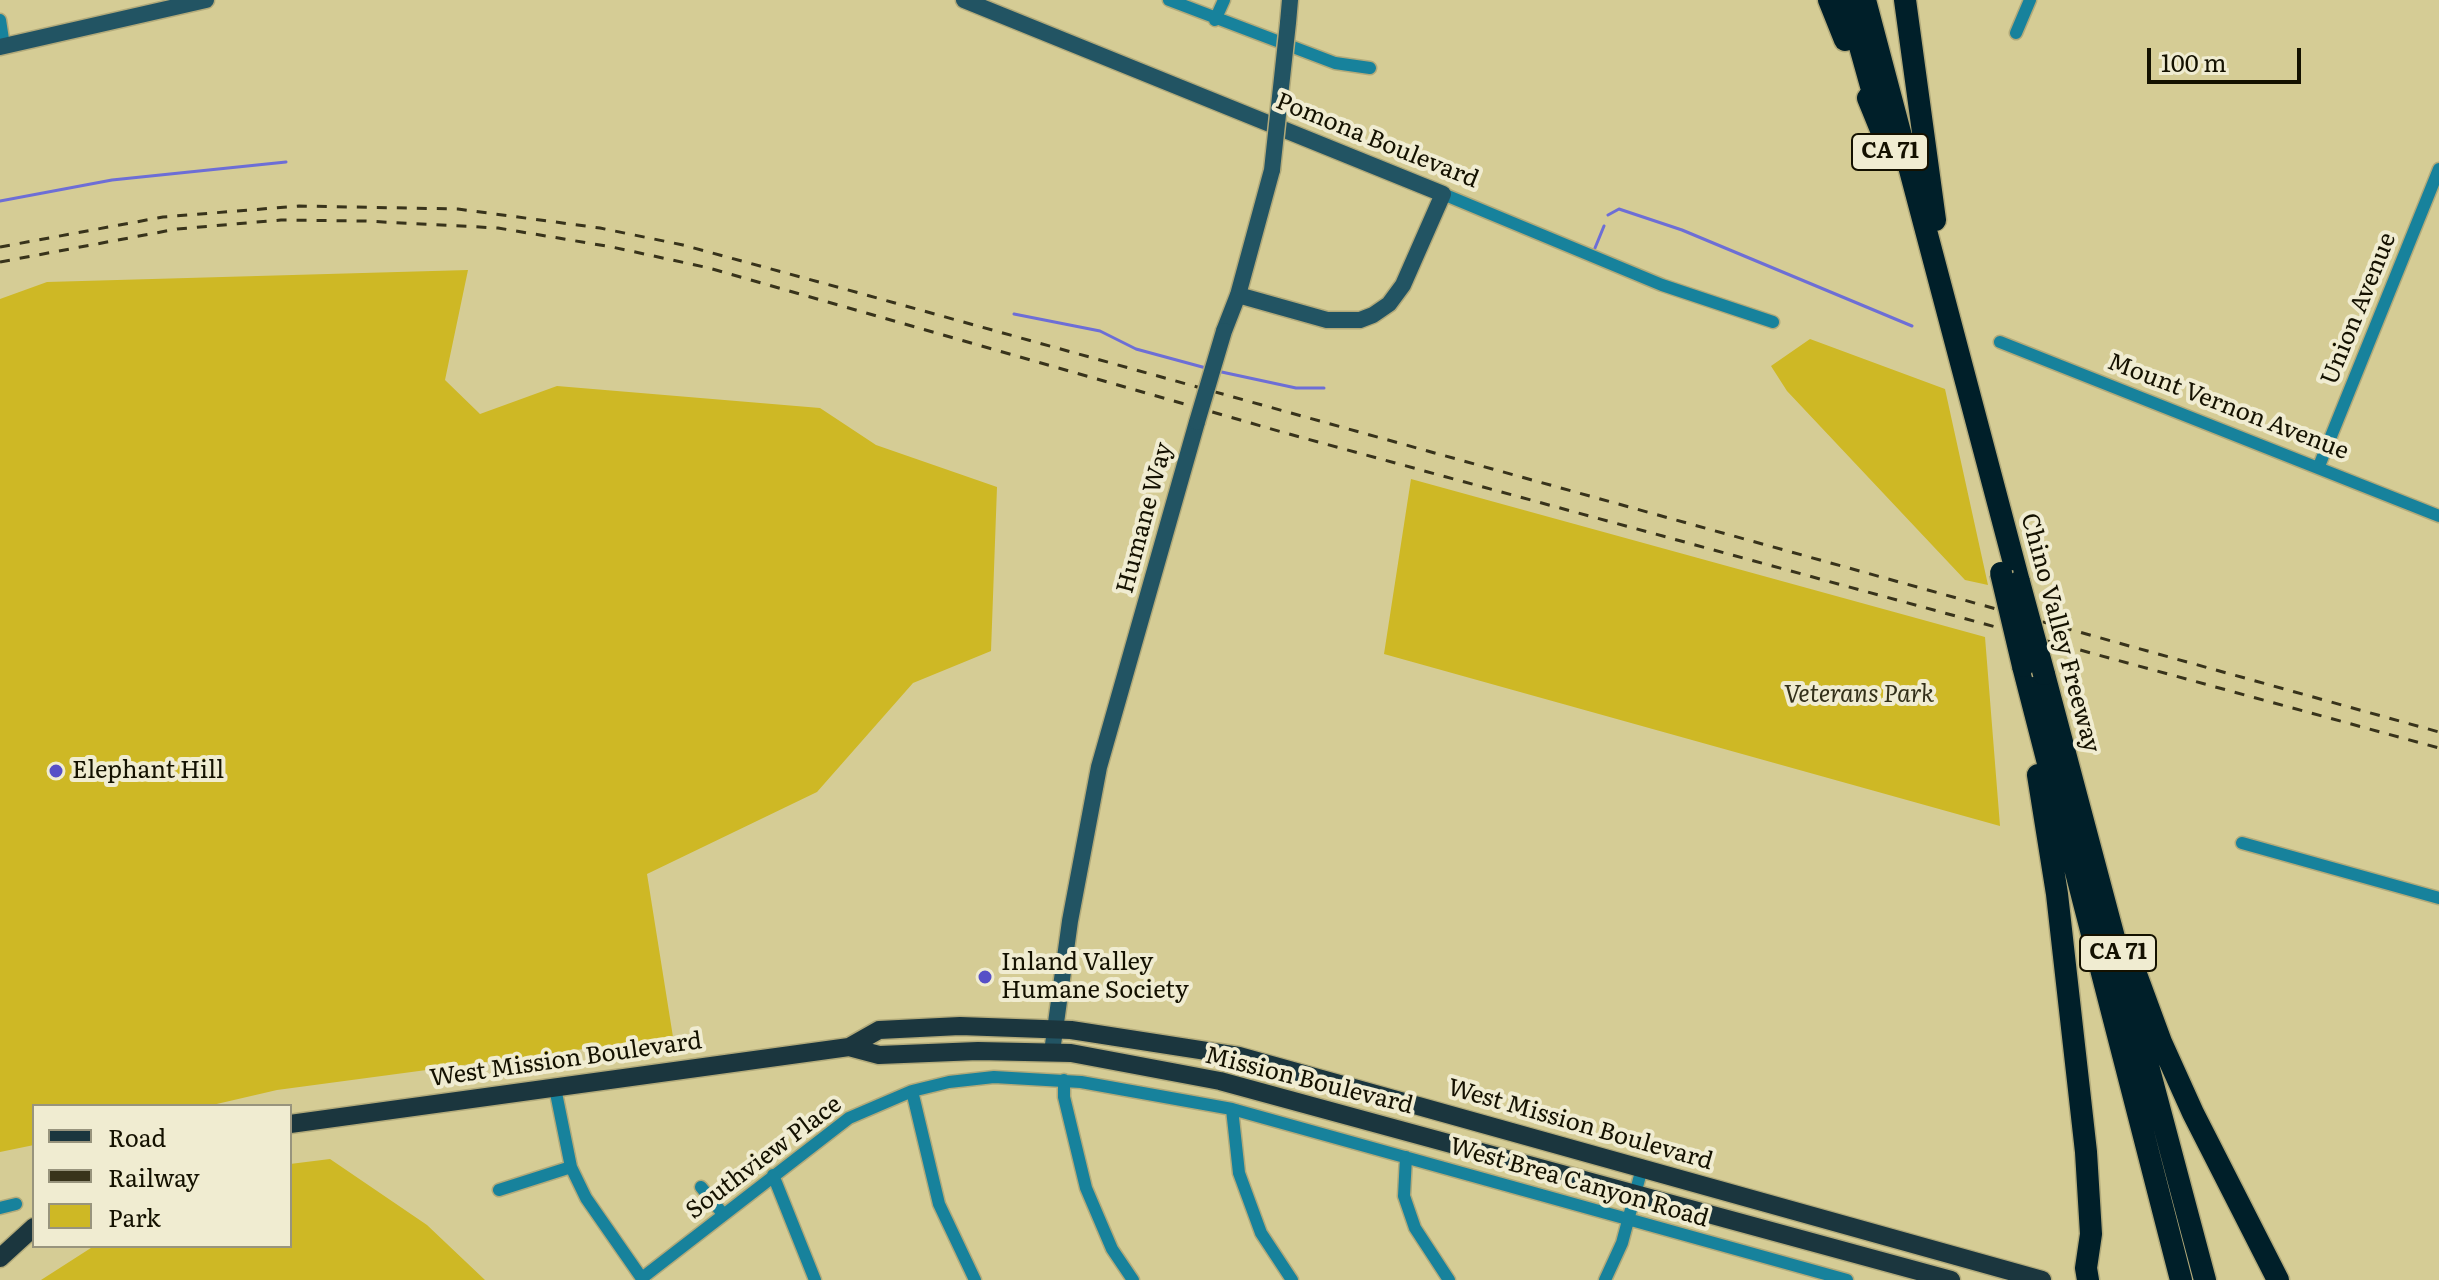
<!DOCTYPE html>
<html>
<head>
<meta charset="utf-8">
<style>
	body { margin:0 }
	#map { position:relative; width:2439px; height:1280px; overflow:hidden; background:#d5cc95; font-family:Literata,serif }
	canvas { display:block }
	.legend { position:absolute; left:32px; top:1104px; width:260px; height:144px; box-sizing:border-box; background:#f0ecd1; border:2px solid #98947d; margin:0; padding:10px 14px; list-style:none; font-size:24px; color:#141100 }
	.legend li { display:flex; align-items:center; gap:16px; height:40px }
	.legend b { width:40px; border:2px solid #98947d }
	.scale { position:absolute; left:2147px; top:48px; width:154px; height:36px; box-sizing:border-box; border:4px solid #141100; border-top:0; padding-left:10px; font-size:24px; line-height:28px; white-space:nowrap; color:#141100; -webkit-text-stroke:6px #f0ecd1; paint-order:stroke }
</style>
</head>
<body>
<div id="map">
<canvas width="2439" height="1280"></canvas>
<ul class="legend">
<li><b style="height:10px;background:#1b363e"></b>Road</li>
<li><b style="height:10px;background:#38331b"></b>Railway</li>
<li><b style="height:22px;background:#ceb825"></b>Park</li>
</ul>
<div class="scale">100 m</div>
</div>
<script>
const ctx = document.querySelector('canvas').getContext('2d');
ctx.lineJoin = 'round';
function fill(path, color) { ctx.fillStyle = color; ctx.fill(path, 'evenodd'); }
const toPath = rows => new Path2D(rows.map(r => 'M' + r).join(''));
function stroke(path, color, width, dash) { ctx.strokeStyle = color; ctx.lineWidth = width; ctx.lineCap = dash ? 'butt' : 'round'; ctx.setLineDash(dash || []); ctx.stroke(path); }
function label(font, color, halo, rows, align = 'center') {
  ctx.font = font + ' Literata,serif'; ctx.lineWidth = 8; ctx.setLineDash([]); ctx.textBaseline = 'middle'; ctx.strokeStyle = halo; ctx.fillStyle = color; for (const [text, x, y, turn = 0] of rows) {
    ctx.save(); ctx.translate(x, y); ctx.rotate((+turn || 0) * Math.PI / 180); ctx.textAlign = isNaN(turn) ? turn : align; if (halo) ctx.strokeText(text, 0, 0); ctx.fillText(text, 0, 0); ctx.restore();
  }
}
const green = toPath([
	[468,270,445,380,480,414,557,386,820,408,876,445,997,487,991,651,913,683,817,792,647,874,673,1037,277,1090,208,1106,34,1106,34,1145,0,1152,0,299,47,282],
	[1810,339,1945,389,1988,585,1965,580,1787,391,1771,366],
	[1411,479,1985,637,2000,826,1384,654],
	[330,1159,427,1225,485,1280,41,1280,94,1246,290,1246,290,1164]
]);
const stream = toPath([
	[0,201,112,180,286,162],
	[1608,215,1619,209,1682,230,1912,326],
	[1595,248,1604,226],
	[1014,314,1100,331,1136,349,1206,368],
	[1217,371,1296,388,1324,388]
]);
const street = toPath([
	[1169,0,1335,63,1370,68],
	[0,20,4,46],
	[1215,20,1224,0],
	[2016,33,2030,0],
	[1443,194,1662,285,1773,322],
	[2000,342,2439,516],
	[2319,466,2439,169],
	[2242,843,2439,898],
	[1064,1080,1064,1097,1086,1188,1112,1249,1133,1280],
	[555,1088,571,1167,586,1198,643,1280],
	[912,1091,939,1204,975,1280],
	[1232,1109,1239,1173,1261,1233,1292,1280],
	[1406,1157,1404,1196,1415,1228,1449,1280],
	[773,1175,815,1280],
	[701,1187,723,1214],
	[499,1190,571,1167],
	[0,1208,16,1204],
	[642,1278,849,1118,912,1091,949,1082,994,1077,1081,1082,1232,1109,1847,1280],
	[1605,1280,1622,1243,1642,1168]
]);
const secondary = toPath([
	[964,0,1443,194,1403,285,1389,304,1373,315,1360,320,1327,320,1238,295],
	[1288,23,1290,0],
	[0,47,206,0],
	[1224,331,1238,295,1272,170],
	[1052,1052,1070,921,1099,767,1197,422]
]);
const primary = toPath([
	[849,1047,879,1055,978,1051,1071,1053,1220,1081,1951,1280],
	[290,1124,849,1047,879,1030,960,1026,1071,1030,1239,1056,2042,1280],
	[0,1258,34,1227]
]);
const highway = toPath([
	[1829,0,1845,40],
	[1847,0,1878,111],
	[1865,0,2019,582],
	[1905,0,1935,220],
	[1868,98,1890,152],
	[2023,666,2181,1280],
	[2044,674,2205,1280],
	[2038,775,2057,894,2086,1152,2091,1234,2086,1268,2088,1280],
	[2136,974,2161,1042,2193,1113,2278,1280]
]);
const rail = toPath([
	[0,247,163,217,299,206,458,209,600,228,683,245,841,288,2439,732],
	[0,262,177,229,281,220,365,221,498,228,612,247,709,268,1289,434,2439,748]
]);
const secondaryBridge = toPath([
	[1272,170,1288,23],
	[1197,422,1224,331]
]);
const highwayBridge = toPath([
	[2001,573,2023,666],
	[2019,582,2044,674]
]);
const markers = [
	[56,771,8,"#564fc7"],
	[985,977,8,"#564fc7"]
];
const shields = [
	[1890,152,76],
	[2118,953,76]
];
const shieldNames = [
	["CA 71",1890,152],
	["CA 71",2118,953]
];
const streetNames = [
	["Pomona Boulevard",1377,141,22],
	["Union Avenue",2359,309,-68],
	["Mount Vernon Avenue",2228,407,21],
	["Humane Way",1145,518,-75],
	["Chino Valley Freeway",2060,633,75],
	["West Mission Boulevard",566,1060,-8],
	["Mission Boulevard",1309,1081,14],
	["West Mission Boulevard",1580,1125,16],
	["Southview Place",764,1158,-37],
	["West Brea Canyon Road",1579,1183,16]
];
const parkNames = [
	["Veterans Park",1859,695]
];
const poiNames = [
	["Elephant Hill",72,771],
	["Inland Valley",1001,963],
	["Humane Society",1001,991]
];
fill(green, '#ceb825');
stroke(stream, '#6d6ed6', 3);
stroke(street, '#b2aa7a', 15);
stroke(secondary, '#b2aa7a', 19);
stroke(primary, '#b2aa7a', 21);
stroke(highway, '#b2aa7a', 25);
stroke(street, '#17829c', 12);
stroke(secondary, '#225463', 16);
stroke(primary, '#1b363e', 18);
stroke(highway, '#001f29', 22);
stroke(rail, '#38331b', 3, [10, 10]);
stroke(secondaryBridge, '#b2aa7a', 19, []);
stroke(highwayBridge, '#b2aa7a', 25, []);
stroke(secondaryBridge, '#225463', 16);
stroke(highwayBridge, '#001f29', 22);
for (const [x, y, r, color] of markers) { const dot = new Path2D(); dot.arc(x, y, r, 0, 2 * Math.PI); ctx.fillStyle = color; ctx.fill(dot); stroke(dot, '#f0ecd1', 3); }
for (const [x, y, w] of shields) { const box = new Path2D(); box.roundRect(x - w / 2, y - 18, w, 36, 6); ctx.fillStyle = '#f0ecd1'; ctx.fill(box); stroke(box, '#141100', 2); }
label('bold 22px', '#141100', null, shieldNames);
label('24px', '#141100', '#f0ecd1', streetNames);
label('italic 24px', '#333019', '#f0ecd1', parkNames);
label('24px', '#141100', '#f0ecd1', poiNames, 'left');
</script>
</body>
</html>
